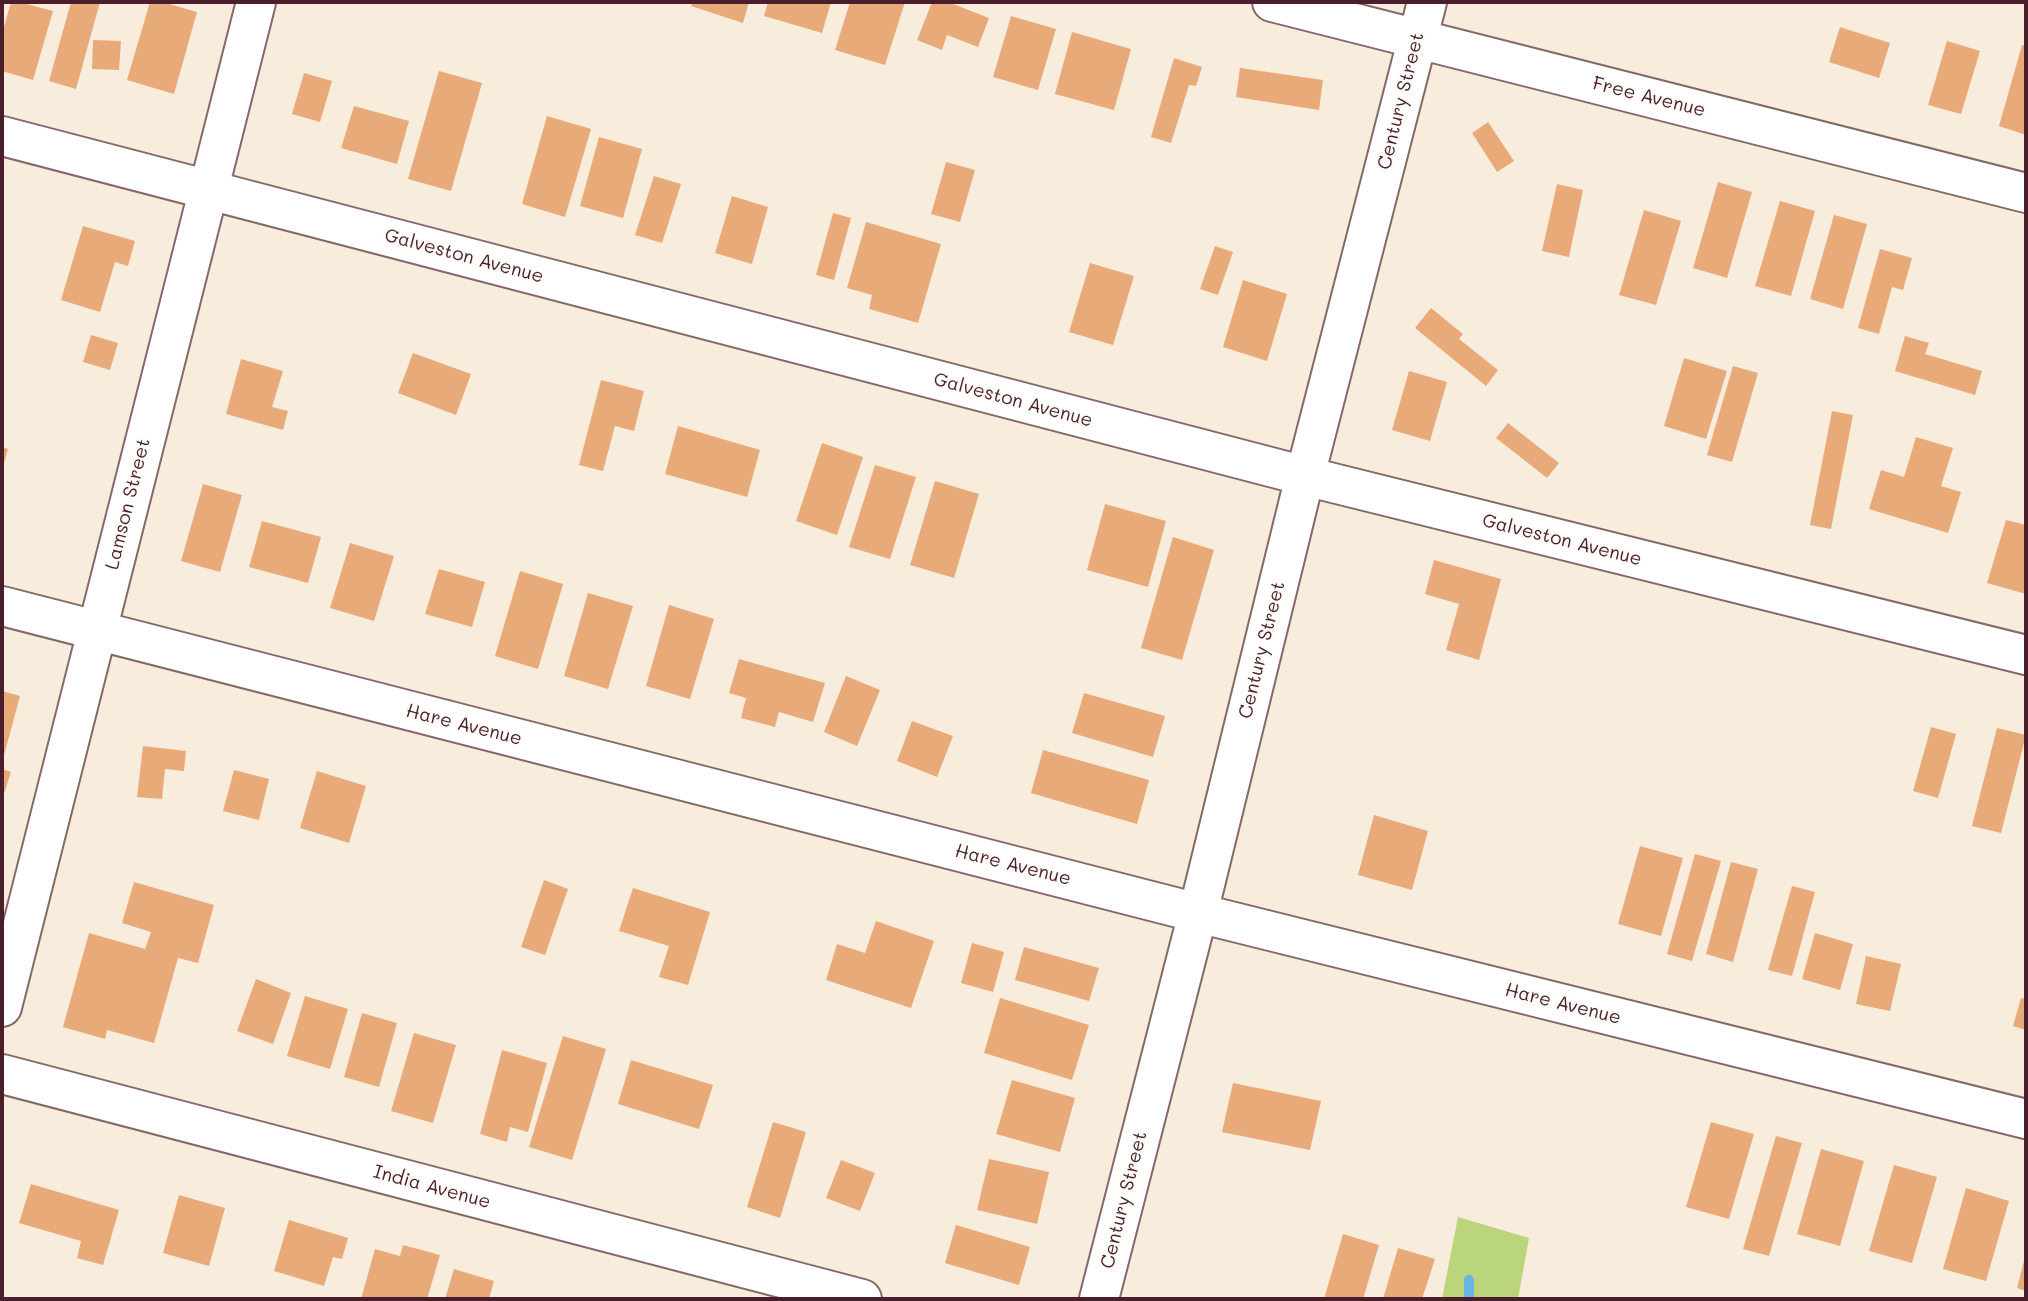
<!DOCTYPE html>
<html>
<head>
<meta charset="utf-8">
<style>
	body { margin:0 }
	#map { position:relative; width:2028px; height:1301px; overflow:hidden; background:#f8eddd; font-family:Mali,sans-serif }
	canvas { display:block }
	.frame { position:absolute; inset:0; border:4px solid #4a1f2b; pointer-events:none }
</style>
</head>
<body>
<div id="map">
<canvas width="2028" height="1301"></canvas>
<div class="frame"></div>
</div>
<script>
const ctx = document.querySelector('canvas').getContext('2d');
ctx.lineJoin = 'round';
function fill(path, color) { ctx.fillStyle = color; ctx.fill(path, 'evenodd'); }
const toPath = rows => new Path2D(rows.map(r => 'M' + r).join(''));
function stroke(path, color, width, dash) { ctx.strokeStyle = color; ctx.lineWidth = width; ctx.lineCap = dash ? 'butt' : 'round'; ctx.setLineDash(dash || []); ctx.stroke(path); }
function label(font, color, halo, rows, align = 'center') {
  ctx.font = font + ' Mali,sans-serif'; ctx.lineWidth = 5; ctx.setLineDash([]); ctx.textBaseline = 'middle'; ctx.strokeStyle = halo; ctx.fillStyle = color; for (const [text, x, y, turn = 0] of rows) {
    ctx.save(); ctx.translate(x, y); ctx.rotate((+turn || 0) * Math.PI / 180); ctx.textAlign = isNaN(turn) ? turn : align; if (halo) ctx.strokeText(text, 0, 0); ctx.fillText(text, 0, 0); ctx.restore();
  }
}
const green = toPath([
	[1458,1217,1529,1238,1518,1299,1442,1299]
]);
const stream = toPath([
	[1469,1299,1469,1280]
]);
const building = toPath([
	[11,2,19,2,53,11,33,80,2,71,2,34],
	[71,2,100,2,76,89,49,81],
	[150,2,162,2,197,12,174,94,127,80],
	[693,2,749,2,743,23,691,6],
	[768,2,831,2,822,33,764,16],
	[850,2,905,2,885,65,835,50],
	[932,2,948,2,989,18,978,47,947,35,942,50,917,40],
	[1011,16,1056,29,1038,90,993,77],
	[1840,27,1890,43,1879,78,1829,62],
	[1072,32,1131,49,1114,110,1055,94],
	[93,40,121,41,119,70,92,69],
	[1947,41,1980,51,1961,114,1928,105],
	[2022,45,2026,46,2026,135,1999,126],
	[1174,58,1202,67,1196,86,1189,85,1171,143,1151,137],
	[1240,68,1323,80,1319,110,1236,97],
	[439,71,482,83,451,191,408,179],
	[304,73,332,81,320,122,292,114],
	[354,106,409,121,397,164,341,148],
	[547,116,591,129,565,217,522,204],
	[1488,122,1514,161,1497,172,1472,133],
	[599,137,642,149,623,218,580,206],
	[946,162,975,170,960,222,931,214],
	[654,176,681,184,662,243,635,235],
	[1718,182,1752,192,1727,278,1693,268],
	[1557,184,1583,190,1569,257,1542,251],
	[732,196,768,207,752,264,715,253],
	[1780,201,1815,211,1791,296,1755,286],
	[1644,210,1681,221,1656,305,1619,295],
	[833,213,851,218,834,280,816,275],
	[1834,215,1867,224,1843,309,1810,299],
	[866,222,941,244,918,323,869,309,872,295,847,288],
	[83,226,135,241,128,266,115,262,100,312,61,300],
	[1215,246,1233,252,1218,295,1200,289],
	[1880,249,1912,258,1903,290,1892,287,1879,334,1858,328],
	[1090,263,1134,276,1113,345,1069,332],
	[1243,280,1287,294,1267,361,1223,347],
	[1431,308,1463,334,1459,339,1498,370,1486,386,1415,328],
	[91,335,118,343,110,370,83,362],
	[1905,336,1929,343,1925,354,1982,371,1975,395,1895,371],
	[413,353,471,374,456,415,398,393],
	[1684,358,1727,371,1706,439,1664,426],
	[241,359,283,371,272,407,288,411,283,430,226,414],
	[1733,366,1758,373,1732,462,1707,455],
	[1409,371,1447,382,1430,441,1392,430],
	[601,380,644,391,634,431,615,426,603,471,579,465],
	[1832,411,1853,415,1831,529,1810,525],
	[1508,423,1559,463,1547,478,1496,438],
	[678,426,760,450,747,497,665,474],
	[1916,437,1953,448,1941,486,1961,492,1948,533,1869,509,1881,470,1904,477],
	[822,443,863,457,837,535,796,521],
	[2,447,8,449,2,470],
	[875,465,916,477,890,559,849,547],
	[935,481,979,494,954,578,910,565],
	[203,484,242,495,220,572,181,561],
	[1105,504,1166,521,1148,587,1087,570],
	[2006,520,2026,525,2026,594,1987,583],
	[262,521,321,537,308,583,249,567],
	[1173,537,1214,550,1182,660,1141,648],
	[350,543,394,556,374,621,330,608],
	[1434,560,1501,579,1479,660,1446,650,1459,604,1425,594],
	[439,569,485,582,472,627,425,614],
	[520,571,563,584,538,669,495,656],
	[588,593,633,606,608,689,564,676],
	[669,605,714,619,690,699,646,686],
	[739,659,825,683,813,722,779,712,775,727,741,718,746,698,729,693],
	[846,676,880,690,857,746,824,732],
	[2,691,20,696,3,759,2,759],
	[1084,693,1165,716,1153,757,1072,733],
	[912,721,953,736,937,777,897,761],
	[1931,727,1956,734,1938,798,1913,791],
	[1997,728,2026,735,2001,833,1972,826],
	[143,746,186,751,184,771,165,769,162,799,137,797],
	[1043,750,1149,780,1137,824,1031,793],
	[2,769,11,772,2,800],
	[234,770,269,779,259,820,223,811],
	[317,771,366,786,349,843,300,828],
	[1374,815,1428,831,1412,890,1358,875],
	[1640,846,1683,858,1661,936,1618,924],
	[1695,854,1721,861,1692,961,1667,954],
	[1731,862,1758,869,1733,962,1706,954],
	[544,880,568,889,545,955,521,947],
	[134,882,214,905,198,963,178,958,154,1043,107,1030,105,1039,63,1027,89,933,145,949,151,932,122,923],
	[1792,886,1815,892,1792,976,1768,970],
	[633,888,710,912,688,985,659,977,669,946,619,931],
	[876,921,934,941,911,1008,826,980,837,944,865,953],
	[1815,933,1853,944,1840,990,1802,979],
	[972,943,1004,952,993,992,961,983],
	[1024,947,1099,968,1089,1001,1015,980],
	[1866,956,1901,964,1890,1011,1856,1004],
	[256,979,291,993,273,1044,237,1031],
	[305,996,348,1009,330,1069,287,1056],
	[1000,998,1089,1025,1072,1080,984,1053],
	[2021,998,2026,999,2026,1030,2013,1026],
	[362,1013,397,1023,379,1087,344,1077],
	[414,1033,456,1045,433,1123,391,1111],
	[563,1036,606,1049,572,1160,529,1147],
	[502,1050,547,1063,528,1132,510,1127,507,1142,480,1134],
	[631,1060,713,1085,699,1129,618,1104],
	[1012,1080,1075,1098,1060,1152,996,1134],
	[1233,1083,1321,1101,1310,1150,1222,1132],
	[773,1122,806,1132,780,1218,747,1207],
	[1711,1122,1754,1134,1729,1219,1686,1207],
	[1776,1136,1802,1143,1769,1256,1743,1249],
	[1821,1149,1864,1161,1840,1246,1797,1234],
	[989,1159,1049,1172,1037,1224,977,1210],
	[841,1160,875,1173,860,1211,826,1198],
	[1894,1165,1937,1177,1912,1263,1869,1251],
	[31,1184,119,1210,103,1265,77,1258,81,1241,19,1223],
	[1966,1188,2009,1201,1986,1281,1943,1269],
	[179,1195,225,1208,209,1266,163,1253],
	[289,1220,348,1238,342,1259,333,1257,324,1286,274,1271],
	[956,1225,1030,1247,1019,1285,945,1263],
	[1343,1234,1379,1245,1363,1299,1324,1299],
	[403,1245,440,1255,427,1299,361,1299,375,1249,400,1256],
	[1398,1248,1435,1259,1422,1299,1383,1299],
	[2025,1257,2026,1257,2026,1291,2017,1288],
	[454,1269,494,1281,489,1299,445,1299]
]);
const minor = toPath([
	[1272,2,2026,193],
	[2,136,1305,476,2026,655],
	[2,606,1198,913,2026,1119],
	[2,1007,256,2],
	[2,1074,862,1299],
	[1099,1299,1198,913,1305,476,1427,2]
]);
const streetNames = [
	["Free Avenue",1649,97,14],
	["Century Street",1401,101,-76],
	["Galveston Avenue",464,256,15],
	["Galveston Avenue",1013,400,15],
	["Lamson Street",128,504,-76],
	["Galveston Avenue",1562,540,14],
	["Century Street",1262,650,-76],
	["Hare Avenue",464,725,14],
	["Hare Avenue",1013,865,14],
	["Hare Avenue",1563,1004,14],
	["India Avenue",432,1187,15],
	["Century Street",1124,1200,-76]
];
fill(green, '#bad57b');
stroke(stream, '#69b5e2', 10);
fill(building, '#e9aa7a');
stroke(minor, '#876769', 42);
stroke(minor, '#fff', 38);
label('19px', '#4a1f2b', '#fdfcf7', streetNames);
</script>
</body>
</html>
